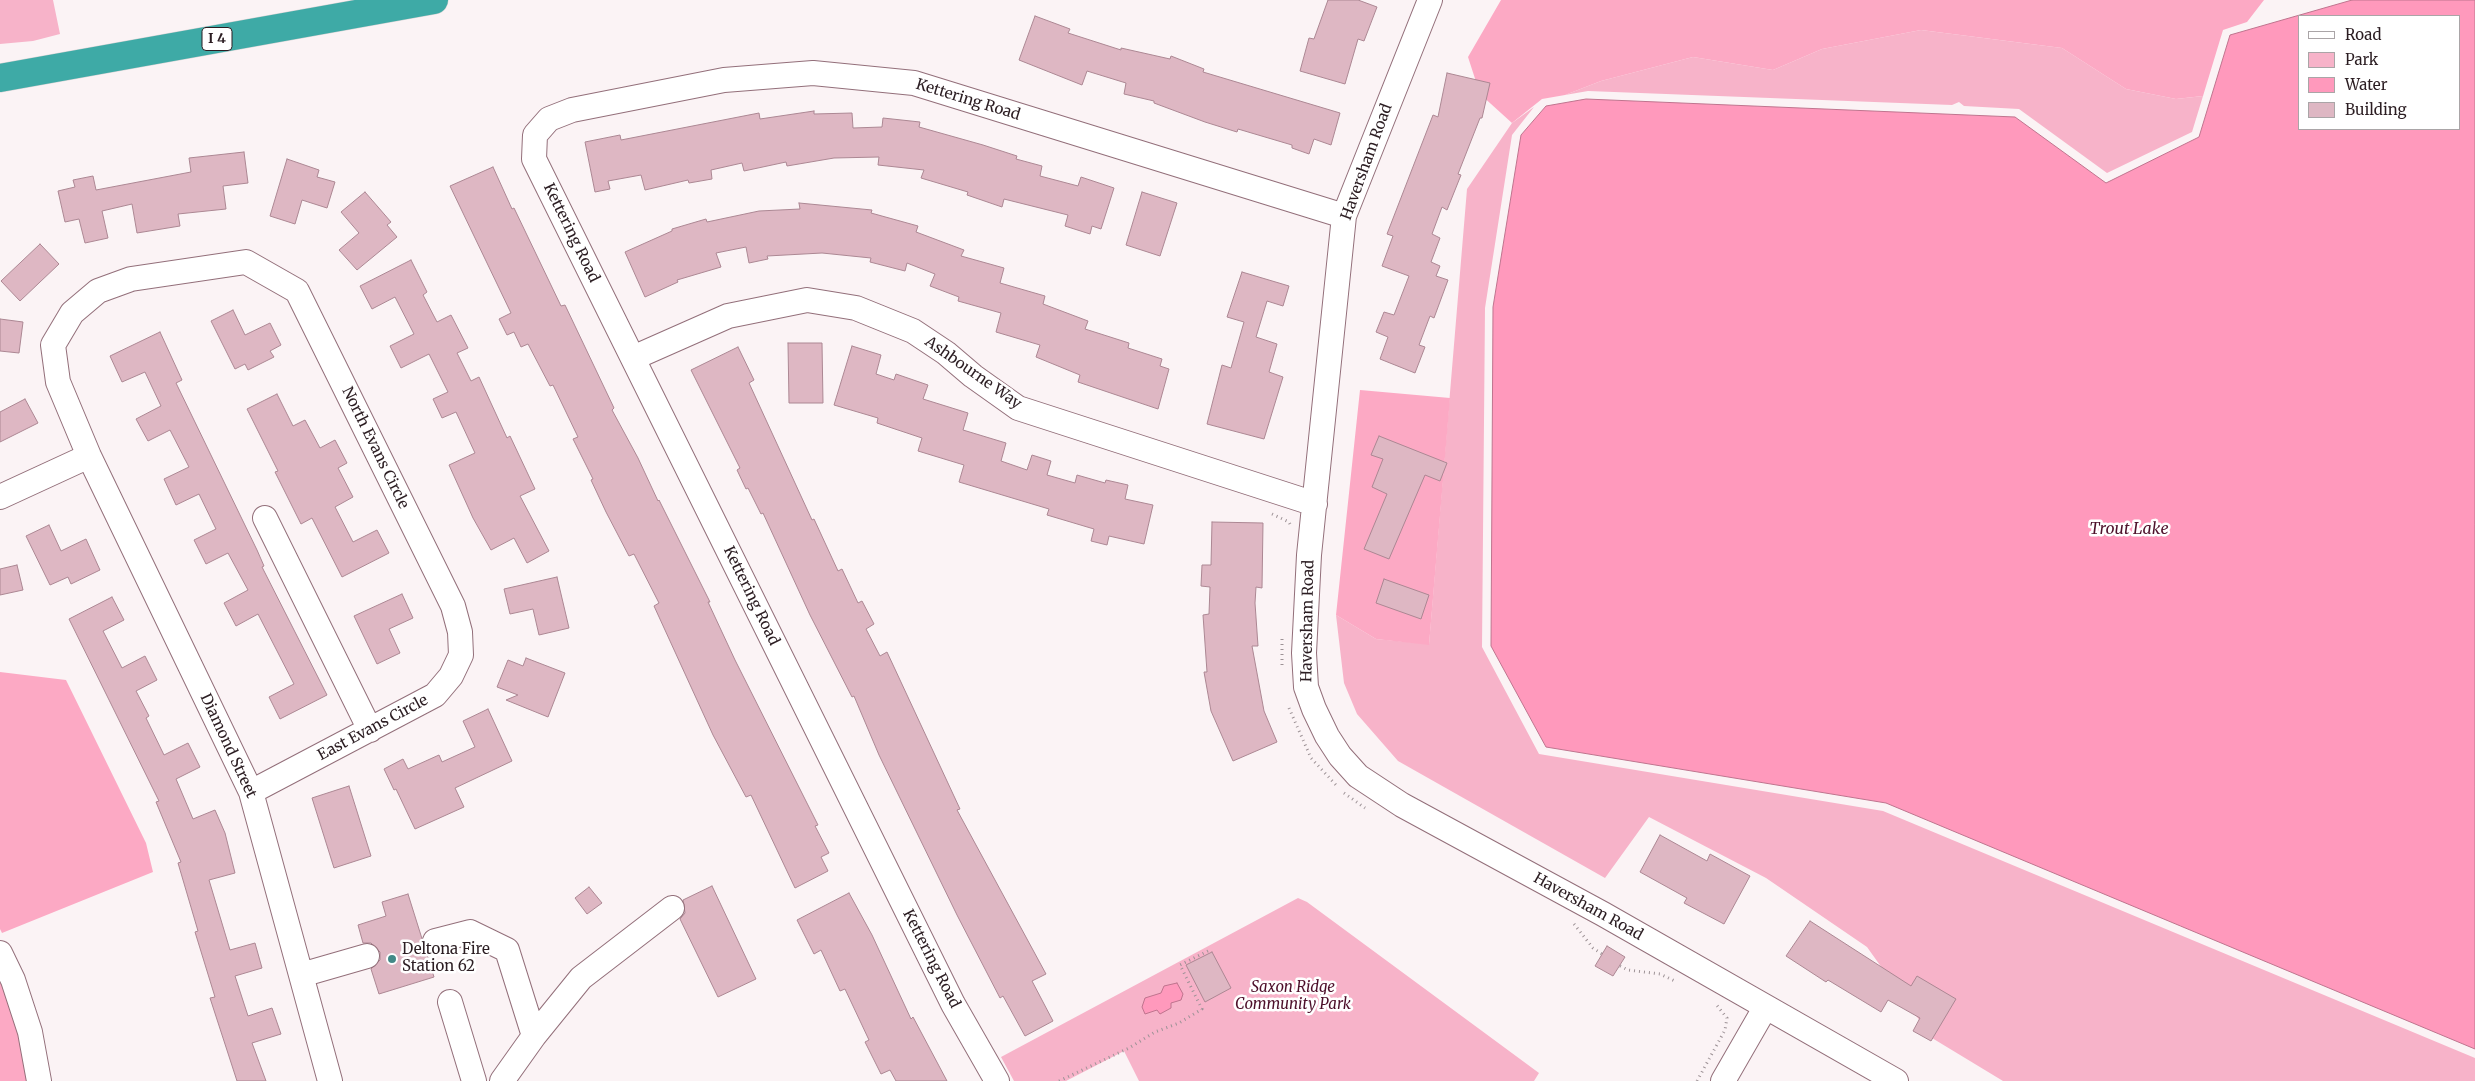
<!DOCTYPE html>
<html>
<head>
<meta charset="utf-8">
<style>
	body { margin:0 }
	#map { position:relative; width:2475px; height:1081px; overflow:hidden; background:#fbf3f5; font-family:Merriweather,serif }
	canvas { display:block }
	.legend { position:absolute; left:2298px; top:15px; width:162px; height:115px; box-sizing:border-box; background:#fff; border:1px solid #aaa5a7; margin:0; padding:6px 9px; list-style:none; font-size:15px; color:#2b1d22 }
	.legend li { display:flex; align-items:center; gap:10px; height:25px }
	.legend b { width:25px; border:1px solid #aaa5a7 }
</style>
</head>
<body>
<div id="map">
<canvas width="2475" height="1081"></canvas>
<ul class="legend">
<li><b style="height:6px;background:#fff"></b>Road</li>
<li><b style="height:14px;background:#f7b3c9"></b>Park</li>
<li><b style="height:14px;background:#ff99bc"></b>Water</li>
<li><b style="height:14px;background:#deb7c3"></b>Building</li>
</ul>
</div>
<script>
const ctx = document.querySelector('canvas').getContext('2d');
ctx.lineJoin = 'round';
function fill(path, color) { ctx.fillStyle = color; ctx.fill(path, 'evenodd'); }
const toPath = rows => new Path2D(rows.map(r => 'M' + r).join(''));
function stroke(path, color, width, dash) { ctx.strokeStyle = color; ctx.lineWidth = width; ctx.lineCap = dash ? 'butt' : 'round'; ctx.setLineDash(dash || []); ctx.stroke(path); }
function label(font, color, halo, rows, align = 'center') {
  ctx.font = font + ' Merriweather,serif'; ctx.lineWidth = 5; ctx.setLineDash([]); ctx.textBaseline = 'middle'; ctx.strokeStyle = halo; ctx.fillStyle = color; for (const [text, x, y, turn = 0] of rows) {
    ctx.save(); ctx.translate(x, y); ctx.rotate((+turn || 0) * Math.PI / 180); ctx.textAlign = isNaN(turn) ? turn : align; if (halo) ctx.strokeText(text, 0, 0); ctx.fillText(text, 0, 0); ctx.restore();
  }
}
const green = toPath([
	[0,0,53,0,60,34,33,41,0,44],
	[1921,30,2062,48,2126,89,2176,99,2203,96,2192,132,2107,173,2019,109,1964,106,1959,102,1952,105,1588,91,1565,95,1601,81,1693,57,1773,70,1822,49],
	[1534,107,1512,135,1485,308,1482,647,1539,754,1883,811,2475,1058,2475,1081,2003,1081,1932,1038,1867,947,1766,878,1649,817,1605,878,1398,761,1357,714,1344,683,1336,615,1376,639,1429,644,1467,189,1512,123],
	[1298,898,1307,902,1539,1073,1534,1081,1139,1081,1124,1051,1066,1081,1014,1081,1001,1057]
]);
const forest = toPath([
	[1501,0,2264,0,2247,22,2223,30,2203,96,2176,99,2126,89,2062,48,1921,30,1822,49,1773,70,1693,57,1601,81,1565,95,1542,99,1512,123,1480,94,1468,57],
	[1360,390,1450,398,1429,645,1376,639,1336,615],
	[0,672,66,680,146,843,153,872,2,933,0,929],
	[0,978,20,1035,28,1081,0,1081]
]);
const water = toPath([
	[2352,0,2475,0,2475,1049,1886,803,1546,747,1491,646,1493,307,1521,135,1546,106,1586,99,2015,117,2106,183,2199,137,2230,35,2352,0],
	[2459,16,2459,129,2299,129,2299,16,2459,16],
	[1177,983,1183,994,1181,1000,1171,1003,1171,1008,1160,1014,1157,1010,1145,1014,1142,1007,1145,998,1161,993,1164,986,1177,983]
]);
const building = toPath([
	[1328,0,1358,0,1377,7,1364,41,1358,39,1345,84,1300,71,1309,38,1314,39,1328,0],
	[1035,16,1070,29,1068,33,1121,50,1121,48,1170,59,1171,56,1204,69,1203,72,1340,113,1331,145,1314,139,1309,154,1292,148,1292,145,1238,129,1237,132,1205,122,1154,103,1154,101,1124,94,1126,83,1087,71,1082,85,1019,60,1035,16],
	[1447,73,1490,83,1482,118,1480,118,1458,174,1461,175,1447,210,1442,207,1432,234,1440,238,1431,262,1440,266,1436,276,1448,280,1434,318,1430,316,1419,345,1425,347,1415,373,1380,359,1388,337,1376,332,1384,312,1394,315,1409,276,1382,266,1393,236,1387,234,1433,115,1438,117,1447,73],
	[814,111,814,114,852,113,853,128,882,127,883,118,920,122,919,127,983,145,1017,156,1016,159,1042,166,1040,176,1078,186,1081,177,1114,188,1101,229,1092,226,1090,234,1065,226,1068,215,1004,199,1002,207,967,195,968,192,921,178,924,170,878,165,879,157,834,158,787,166,786,162,744,171,742,163,711,170,712,179,689,183,688,180,645,190,641,175,608,181,610,189,595,192,585,142,620,135,621,140,759,113,760,119,814,111],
	[244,152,248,183,223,186,226,209,178,214,180,226,137,233,132,204,102,211,108,238,85,243,79,219,65,222,58,191,75,187,73,180,93,176,96,190,191,172,189,158,244,152],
	[287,159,319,170,317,177,335,182,327,208,302,200,295,224,270,216,287,159],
	[493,167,512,209,514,208,561,306,565,305,614,408,612,410,638,458,658,501,659,500,710,602,708,602,735,660,818,825,815,826,829,853,821,857,828,871,795,888,751,795,746,797,713,735,654,606,659,603,634,554,629,556,606,512,591,480,593,479,573,439,578,437,553,385,550,386,528,344,521,347,514,332,507,335,499,319,511,313,450,186,493,167],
	[365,192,391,222,387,225,397,237,357,270,339,250,359,233,341,212,365,192],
	[1142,192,1177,203,1160,256,1126,245,1142,192],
	[799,203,872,210,871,213,918,226,916,232,964,250,961,256,1004,268,1000,283,1045,296,1043,304,1088,321,1085,329,1129,343,1128,348,1162,359,1160,366,1169,369,1158,409,1078,382,1080,375,1036,357,1040,345,996,332,1001,313,958,301,959,297,930,286,935,274,907,263,905,271,870,262,871,258,822,253,767,256,768,259,749,263,746,247,716,253,721,267,677,280,678,282,645,297,625,252,672,231,672,229,706,219,707,222,759,211,800,209,799,203],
	[40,244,59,264,20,301,1,281,40,244],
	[411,260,427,292,423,295,437,322,451,315,468,348,457,353,471,381,479,377,507,438,510,436,535,489,520,496,549,551,527,563,514,538,491,550,473,518,449,465,475,453,456,412,442,418,433,399,448,392,429,354,401,368,390,346,414,334,395,297,372,309,360,286,411,260],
	[1242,272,1289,286,1283,306,1267,301,1256,337,1277,344,1269,372,1283,377,1264,439,1207,424,1222,365,1231,368,1244,322,1227,317,1242,272],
	[233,310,245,335,270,323,281,345,270,351,274,357,248,370,245,364,235,369,211,321,233,310],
	[0,319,23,322,19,353,0,351,0,319],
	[160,332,182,380,176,383,257,550,264,566,262,567,327,695,280,719,269,697,294,684,258,614,236,626,224,603,248,590,228,553,206,564,194,540,216,529,199,494,176,505,164,479,189,467,170,430,148,441,136,419,161,406,145,372,122,382,110,356,160,332],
	[788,343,822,343,823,403,789,403,788,343],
	[852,346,881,355,876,374,894,380,896,374,928,385,923,399,968,413,963,430,1006,443,1001,461,1027,470,1032,455,1051,461,1047,475,1075,483,1077,475,1105,483,1106,480,1128,485,1125,499,1153,505,1144,544,1109,536,1107,545,1091,541,1094,529,1047,515,1049,509,959,482,964,465,918,451,922,438,877,423,878,418,834,405,852,346],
	[738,347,754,380,749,383,812,520,814,519,838,571,842,569,858,603,862,601,874,624,866,629,880,656,887,652,960,809,957,810,1046,974,1032,981,1053,1021,1025,1036,1003,996,1000,998,957,915,879,755,854,696,852,697,810,615,763,513,761,514,748,488,746,489,737,470,740,468,691,370,738,347],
	[277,394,293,426,305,420,320,448,335,440,347,463,338,468,353,497,335,507,353,542,377,530,389,553,342,577,312,518,301,524,275,472,278,471,247,409,277,394],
	[25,399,38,423,0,442,0,412,25,399],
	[1379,436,1447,463,1440,481,1425,475,1389,559,1364,549,1387,494,1372,487,1383,459,1371,455,1379,436],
	[1212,522,1263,523,1262,588,1256,587,1255,603,1258,646,1252,646,1264,711,1277,742,1233,761,1211,711,1204,672,1207,672,1203,615,1209,614,1210,587,1201,586,1202,565,1211,565,1212,522],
	[49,525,61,551,86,539,100,570,71,584,68,577,50,585,26,536,49,525],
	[17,565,23,590,0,595,0,569,17,565],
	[557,577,569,628,539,635,533,609,510,614,504,589,557,577],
	[1384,579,1429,595,1421,619,1376,603,1384,579],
	[402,594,413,618,389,629,400,653,377,664,354,616,402,594],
	[112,597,124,620,103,631,122,668,145,656,157,680,136,691,149,716,146,718,164,755,188,743,200,767,176,779,193,819,215,810,225,833,235,873,209,880,230,950,255,943,262,968,235,976,248,1016,272,1008,281,1034,252,1043,266,1081,237,1081,210,998,215,997,195,932,198,931,178,863,181,862,156,802,159,801,69,619,112,597],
	[526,658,565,673,548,717,506,700,518,695,497,687,508,660,523,666,526,658],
	[488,709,512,761,455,788,464,807,415,829,396,789,394,790,384,769,403,759,408,769,439,755,442,762,475,747,463,721,488,709],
	[349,786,371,856,334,868,312,798,349,786],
	[1660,835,1707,861,1710,854,1750,876,1724,924,1684,903,1687,898,1640,872,1660,835],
	[712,886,756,979,718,997,680,919,685,913,683,900,712,886],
	[589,887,602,903,587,914,575,898,589,887],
	[849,893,872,935,911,1019,913,1017,947,1081,896,1081,890,1070,881,1074,865,1042,869,1040,845,989,840,991,821,950,814,954,797,920,849,893],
	[408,894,434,977,379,994,371,969,380,960,380,952,371,943,363,943,358,925,386,916,382,902,408,894],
	[1810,921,1911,986,1917,976,1956,999,1931,1041,1913,1031,1920,1018,1888,1000,1881,1012,1828,980,1826,982,1786,956,1810,921],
	[1607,946,1625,957,1613,976,1595,966,1607,946],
	[1212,952,1231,988,1205,1002,1186,965,1212,952]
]);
const path = toPath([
	[1272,514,1289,522,1291,526],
	[1282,665,1282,636],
	[1289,708,1311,758,1336,785],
	[1344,793,1365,808],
	[1574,924,1593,948,1602,954],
	[1620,966,1628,970,1660,974,1677,982],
	[1059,1081,1129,1048,1155,1032,1179,1023,1202,1009,1180,965,1210,950],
	[1697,1081,1725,1030,1727,1018,1715,1003]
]);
const minor = toPath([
	[1430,0,1344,216,1309,555,1304,653,1306,687,1314,709,1327,736,1340,756,1358,776,1402,805,1603,914,1896,1081],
	[633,358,728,316,807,300,856,308,913,331,946,353,973,376,1018,408,1315,504],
	[0,497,89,456],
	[265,518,370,730],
	[251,792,435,695,451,676,461,655,460,632,453,606,297,291,246,262,131,279,98,291,72,313,53,345,58,382,89,456,251,792,330,1081],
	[435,941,470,932,507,950,534,1036,502,1081],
	[0,953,13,980,30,1032,39,1081],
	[301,975,367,956],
	[450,1002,474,1081],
	[534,1036,581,978,672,908],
	[997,1081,953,1004,534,159,535,135,549,119,572,110,724,80,813,73,914,83,1344,216],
	[1723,1081,1765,1008]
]);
const highway = toPath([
	[0,78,434,0]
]);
const markers = [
	[392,959,5,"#428987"]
];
const shields = [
	[217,39,30]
];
const shieldNames = [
	["I 4",217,39]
];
const streetNames = [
	["Kettering Road",968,100,17],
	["Haversham Road",1367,162,-70],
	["Kettering Road",571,233,64],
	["Ashbourne Way",973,373,35],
	["North Evans Circle",375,448,64],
	["Kettering Road",751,596,64],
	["Haversham Road",1308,621,-89],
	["East Evans Circle",373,728,-28],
	["Diamond Street",228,746,65],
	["Haversham Road",1588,907,29],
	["Kettering Road",931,959,63]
];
const poiNames = [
	["Deltona Fire",402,950],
	["Station 62",402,967]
];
const parkNames = [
	["Saxon Ridge",1293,988],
	["Community Park",1293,1005]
];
const waterNames = [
	["Trout Lake",2129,529]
];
fill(green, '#f7b3c9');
fill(forest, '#fca9c4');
fill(water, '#ff99bc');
stroke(water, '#bf748e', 1);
fill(building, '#deb7c3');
stroke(building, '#ac8793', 1);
stroke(minor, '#936f7a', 26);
stroke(highway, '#d5d2d3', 29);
stroke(path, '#9d9296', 3, [1, 4]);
stroke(minor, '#fff', 24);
stroke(highway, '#3eaaa6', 28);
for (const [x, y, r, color] of markers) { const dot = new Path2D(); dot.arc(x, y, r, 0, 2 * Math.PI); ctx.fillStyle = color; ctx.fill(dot); stroke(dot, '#fff', 2); }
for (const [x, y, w] of shields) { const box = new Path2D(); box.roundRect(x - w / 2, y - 11.5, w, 23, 4); ctx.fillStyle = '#fff'; ctx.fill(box); stroke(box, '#2b1d22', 1); }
label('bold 14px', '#2b1d22', null, shieldNames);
label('15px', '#2b1d22', '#fff', streetNames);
label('15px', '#2b1d22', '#fff', poiNames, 'left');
label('italic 15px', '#4d0f2a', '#fff', parkNames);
label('italic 16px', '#4e112b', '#fff', waterNames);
</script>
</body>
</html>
